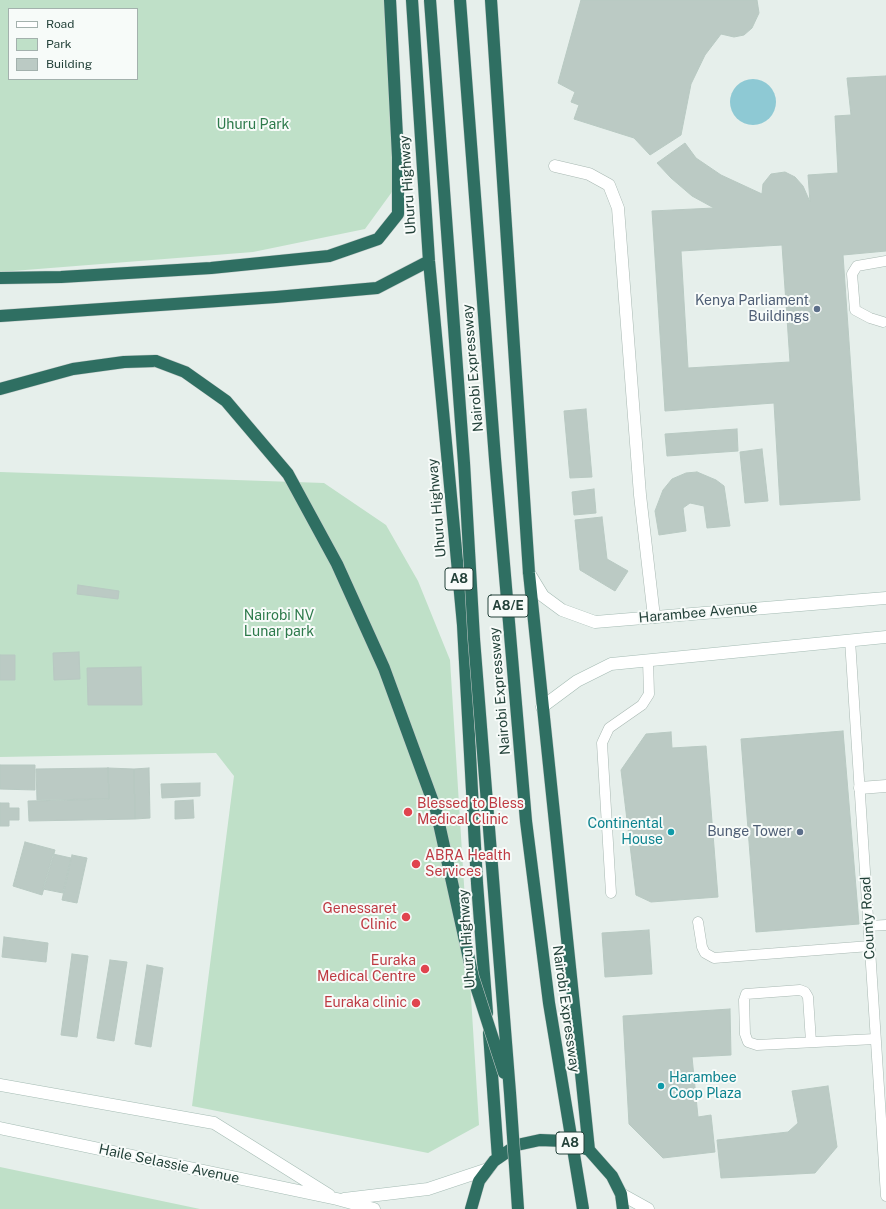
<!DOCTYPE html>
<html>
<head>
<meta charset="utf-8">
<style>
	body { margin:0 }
	#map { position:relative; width:886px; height:1209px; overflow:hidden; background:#e6efeb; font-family:"Public Sans",sans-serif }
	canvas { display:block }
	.legend { position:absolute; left:8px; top:8px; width:130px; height:72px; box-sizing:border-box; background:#f7fbf9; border:1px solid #a3b1ad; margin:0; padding:5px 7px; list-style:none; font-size:12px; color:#24423a }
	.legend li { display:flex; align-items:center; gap:8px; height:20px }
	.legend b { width:20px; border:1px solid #a3b1ad }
</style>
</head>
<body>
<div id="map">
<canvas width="886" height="1209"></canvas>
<ul class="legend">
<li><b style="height:5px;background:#fff"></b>Road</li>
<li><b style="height:11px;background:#bfe0c8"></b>Park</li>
<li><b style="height:11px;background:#bbcac4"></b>Building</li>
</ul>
</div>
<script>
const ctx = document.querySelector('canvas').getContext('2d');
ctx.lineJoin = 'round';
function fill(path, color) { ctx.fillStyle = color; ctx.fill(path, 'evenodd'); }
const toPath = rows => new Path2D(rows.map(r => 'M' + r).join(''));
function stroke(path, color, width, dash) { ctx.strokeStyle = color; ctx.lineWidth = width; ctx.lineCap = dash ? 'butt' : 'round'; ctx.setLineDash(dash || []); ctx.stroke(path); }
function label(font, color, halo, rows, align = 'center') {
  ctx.font = font + ' "Public Sans",sans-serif'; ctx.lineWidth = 4; ctx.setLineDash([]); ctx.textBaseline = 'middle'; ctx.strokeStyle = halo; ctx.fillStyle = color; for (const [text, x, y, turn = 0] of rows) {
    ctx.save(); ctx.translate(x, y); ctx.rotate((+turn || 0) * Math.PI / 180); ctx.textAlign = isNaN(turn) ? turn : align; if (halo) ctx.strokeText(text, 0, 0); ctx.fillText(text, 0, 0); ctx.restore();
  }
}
const green = toPath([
	[0,0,389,0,397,185,365,229,253,252,0,272],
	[9,9,137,9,137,79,9,79],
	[0,472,324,483,386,525,418,581,450,660,479,1125,428,1153,192,1106,234,776,216,753,0,757],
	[0,1167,200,1209,0,1209]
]);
const water = toPath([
	'730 102a23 23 0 1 1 46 0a23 23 0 1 1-46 0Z'
]);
const building = toPath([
	[581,0,757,0,759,13,752,28,744,35,734,37,721,34,718,38,705,55,691,84,681,135,650,155,634,138,574,119,579,105,571,102,575,92,558,83,581,0],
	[886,76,886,251,843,255,860,500,780,505,774,403,665,411,652,211,714,208,692,196,671,178,657,163,685,143,696,158,721,175,762,194,763,184,771,174,785,172,795,177,803,186,810,202,808,175,838,173,835,116,851,115,847,78,886,76],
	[782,245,790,362,688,368,681,251,782,245],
	[586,409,592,477,570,478,564,411,586,409],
	[737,429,738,451,667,456,665,434,737,429],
	[762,449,768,501,745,503,740,452,762,449],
	[697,472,716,480,724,486,730,526,707,528,704,506,690,503,683,508,686,531,659,535,655,511,663,490,672,479,686,473,697,472],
	[594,489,596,513,574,515,572,492,594,489],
	[602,517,607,559,628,571,615,591,580,570,575,520,602,517],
	[78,585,119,591,118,599,77,594,78,585],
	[79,652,80,679,54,680,53,653,79,652],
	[0,655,15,655,15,680,0,680,0,655],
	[141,667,142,705,88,705,87,668,141,667],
	[843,731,859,924,756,932,741,739,843,731],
	[671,732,672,748,706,746,718,897,651,902,636,895,621,770,646,734,671,732],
	[0,765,35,765,35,790,0,789,0,765],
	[108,768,134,769,135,819,29,821,28,801,109,799,108,768],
	[108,768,109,799,37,800,36,769,108,768],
	[149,768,150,818,135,819,134,769,149,768],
	[200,783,200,796,162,798,161,784,200,783],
	[193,800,194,818,175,819,175,801,193,800],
	[0,803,9,803,9,808,19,808,19,820,9,820,9,826,0,826,0,803],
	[25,842,55,850,42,895,13,886,25,842],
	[53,854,71,858,63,893,43,889,53,854],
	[72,855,87,858,77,903,62,900,72,855],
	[649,930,652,974,605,977,602,933,649,930],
	[4,937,48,943,46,962,2,957,4,937],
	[72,954,88,956,77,1037,61,1035,72,954],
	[110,960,127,962,114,1041,97,1038,110,960],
	[147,965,163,968,151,1047,135,1044,147,965],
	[730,1009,731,1055,692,1057,698,1117,711,1115,715,1152,663,1158,629,1124,623,1016,730,1009],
	[828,1086,837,1147,815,1173,721,1178,717,1140,788,1132,798,1123,792,1091,828,1086]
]);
const lane = toPath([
	[883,322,870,318,855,310,852,274,857,266,886,261],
	[850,640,886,1196],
	[611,893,602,743,609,728,642,705,649,694,648,660],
	[698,922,702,947,705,953,714,958,870,946],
	[869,926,886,925],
	[811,1042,808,997,805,992,800,990,746,994,744,1000,745,1034,748,1042,757,1045,875,1039]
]);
const street = toPath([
	[555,166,589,174,609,185,618,208,640,495,654,617],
	[860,788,886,786]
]);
const secondary = toPath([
	[529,573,543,596,562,610,595,622,886,598],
	[542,707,577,681,611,664,886,637],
	[0,1085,214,1123,329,1195],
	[0,1128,337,1199,374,1209],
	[621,1194,648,1209],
	[344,1199,428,1189,488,1169]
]);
const highway = toPath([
	[412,0,429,261,463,625,477,883,487,1013],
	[491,0,529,573,589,1150],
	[0,278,61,277,211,268,329,256,378,239,398,214,398,157,390,0],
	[0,316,276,297,377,288,429,261],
	[0,389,73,369,124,362,156,361],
	[489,1033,498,1158],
	[471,1209,479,1181,494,1161,517,1145,540,1140,564,1141,589,1150,612,1176,621,1194,623,1209]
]);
const highwayBridge = toPath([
	[430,0,464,463,474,639,510,1093,518,1209],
	[460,0,495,459,526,821,549,1003,583,1209],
	[156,361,185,372,226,401,288,474,337,564,384,668,436,810,473,977,504,1073]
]);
const markers = [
	[817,309,4,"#5c6f8a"],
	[408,812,5,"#e0444e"],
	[671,832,4,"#0f9aa8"],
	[800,832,4,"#5c6f8a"],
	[416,864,5,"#e0444e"],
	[406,917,5,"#e0444e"],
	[425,969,5,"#e0444e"],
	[416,1003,5,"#e0444e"],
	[661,1086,4,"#0f9aa8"]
];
const shields = [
	[459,579,28],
	[508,606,40],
	[570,1143,28]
];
const shieldNames = [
	["A8",459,579],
	["A8/E",508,606],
	["A8",570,1143]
];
const parkNames = [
	["Uhuru Park",253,125],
	["Nairobi NV",279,616],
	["Lunar park",279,632]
];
const streetNames = [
	["Uhuru Highway",408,185,-94],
	["Nairobi Expressway",473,368,-95],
	["Uhuru Highway",437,508,-95],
	["Harambee Avenue",698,613,-5],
	["Nairobi Expressway",500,691,-95],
	["County Road",868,918,-93],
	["Uhuru Highway",467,939,-94],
	["Nairobi Expressway",566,1009,82],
	["Haile Selassie Avenue",169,1164,12]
];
const serviceNames = [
	["Kenya Parliament",809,301],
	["Buildings",809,317],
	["Bunge Tower",792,832]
];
const healthNames = [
	["Blessed to Bless",417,804,"left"],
	["Medical Clinic",417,820,"left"],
	["ABRA Health",425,856,"left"],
	["Services",425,872,"left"],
	["Genessaret",397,909],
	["Clinic",397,925],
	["Euraka",416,961],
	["Medical Centre",416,977],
	["Euraka clinic",407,1003]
];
const cultureNames = [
	["Continental",663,824],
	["House",663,840],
	["Harambee",669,1078,"left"],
	["Coop Plaza",669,1094,"left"]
];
fill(green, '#bfe0c8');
fill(water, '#8ec9d4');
fill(building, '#bbcac4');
stroke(building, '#b8c9c2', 1);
stroke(lane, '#a8b8b2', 11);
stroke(street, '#a8b8b2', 13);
stroke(secondary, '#a4bbb3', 13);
stroke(highway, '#c2cac8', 13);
stroke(lane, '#fff', 10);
stroke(street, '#fff', 12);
stroke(secondary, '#fff', 12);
stroke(highway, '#2f6f62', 12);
stroke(highwayBridge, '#c2cac8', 13, []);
stroke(highwayBridge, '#2f6f62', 12);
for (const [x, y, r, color] of markers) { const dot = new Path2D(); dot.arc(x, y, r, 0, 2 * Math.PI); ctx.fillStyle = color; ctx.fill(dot); stroke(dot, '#f7fbf9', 1.5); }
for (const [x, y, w] of shields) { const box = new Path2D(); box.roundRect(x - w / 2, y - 11, w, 22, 3); ctx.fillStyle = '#f7fbf9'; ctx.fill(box); stroke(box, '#24423a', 1); }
label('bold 13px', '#24423a', null, shieldNames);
label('14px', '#2d7a4b', '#f7fbf9', parkNames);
label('14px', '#24423a', '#f7fbf9', streetNames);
label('14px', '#4e5e75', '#f7fbf9', serviceNames, 'right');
label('14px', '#be3a42', '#f7fbf9', healthNames, 'right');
label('14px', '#0d838f', '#f7fbf9', cultureNames, 'right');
</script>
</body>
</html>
